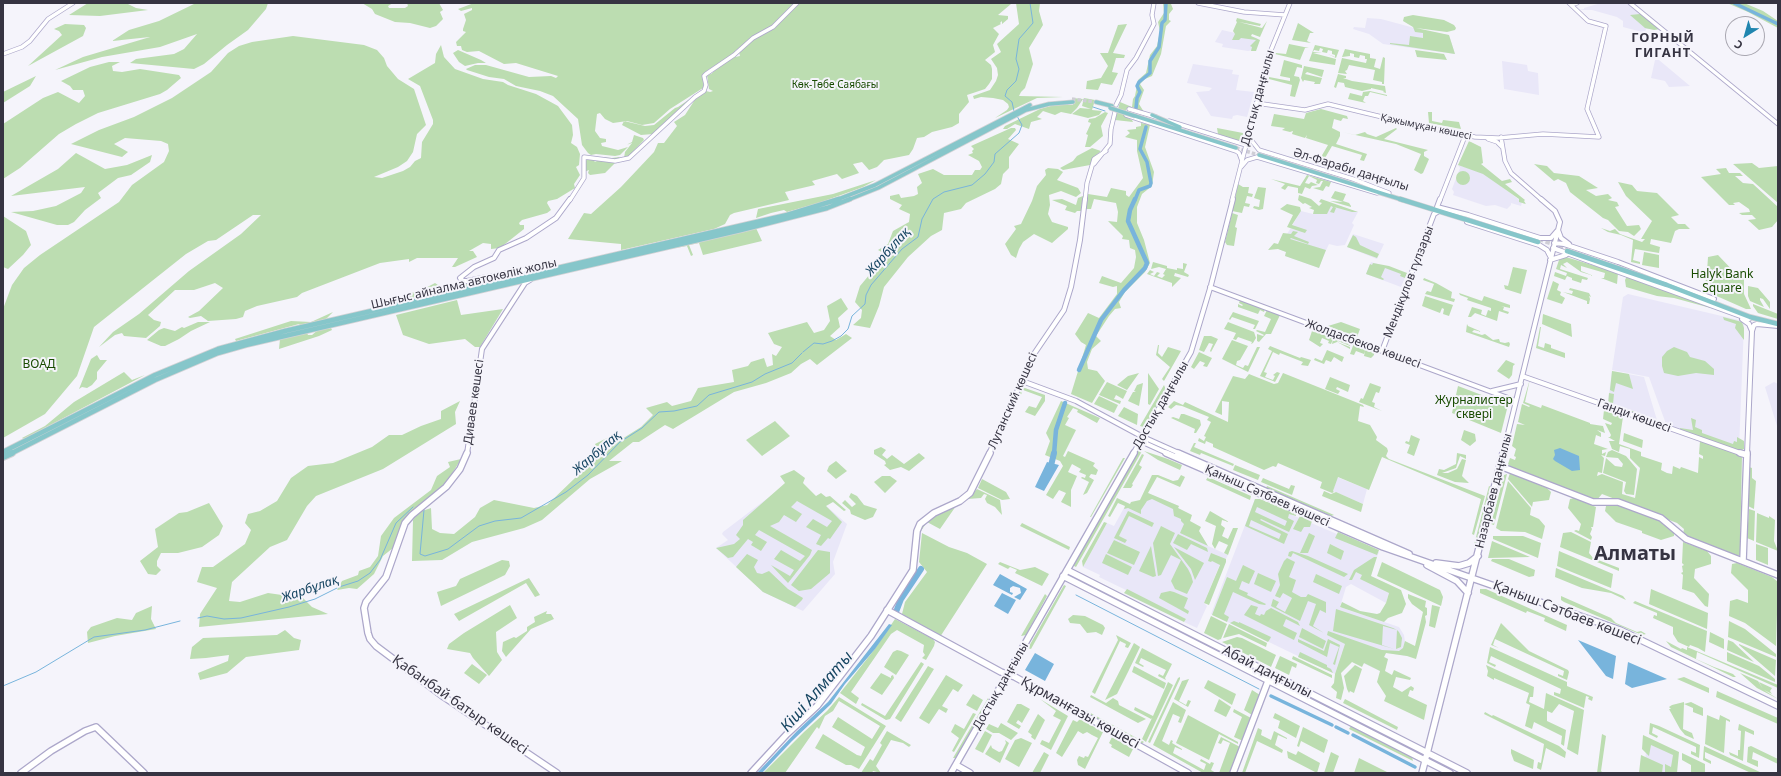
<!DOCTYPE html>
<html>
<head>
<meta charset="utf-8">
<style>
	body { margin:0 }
	#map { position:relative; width:1781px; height:776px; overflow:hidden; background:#f5f4fb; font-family:"Noto Sans",sans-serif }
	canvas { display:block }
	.frame { position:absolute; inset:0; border:4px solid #363442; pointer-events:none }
	.north { position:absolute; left:1725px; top:16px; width:40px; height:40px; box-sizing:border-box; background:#f5f4fb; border:1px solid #a9a7b1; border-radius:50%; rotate:217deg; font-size:11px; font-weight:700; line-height:16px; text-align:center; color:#363442 }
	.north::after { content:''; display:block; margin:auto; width:14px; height:18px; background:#2085af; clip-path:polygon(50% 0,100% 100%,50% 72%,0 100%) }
</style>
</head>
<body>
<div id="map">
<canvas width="1781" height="776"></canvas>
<div class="frame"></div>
<div class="north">С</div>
</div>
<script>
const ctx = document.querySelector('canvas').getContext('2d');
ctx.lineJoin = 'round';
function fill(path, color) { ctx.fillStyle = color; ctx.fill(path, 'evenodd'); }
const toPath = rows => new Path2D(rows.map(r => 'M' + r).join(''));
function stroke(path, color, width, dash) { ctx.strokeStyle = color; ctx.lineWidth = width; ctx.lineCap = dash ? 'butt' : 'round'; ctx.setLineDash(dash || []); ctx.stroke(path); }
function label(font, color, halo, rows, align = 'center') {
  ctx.font = font + ' "Noto Sans",sans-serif'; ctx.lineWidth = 4; ctx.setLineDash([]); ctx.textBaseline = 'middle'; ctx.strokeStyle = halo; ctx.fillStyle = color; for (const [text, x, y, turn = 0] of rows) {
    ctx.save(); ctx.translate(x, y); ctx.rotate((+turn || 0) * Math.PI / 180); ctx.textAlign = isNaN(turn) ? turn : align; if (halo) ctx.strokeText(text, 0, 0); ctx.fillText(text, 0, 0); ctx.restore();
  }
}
const built = toPath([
	[1601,3,1626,3,1660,30,1646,29,1645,32,1642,32,1623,27,1623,21,1617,17,1592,10,1578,10,1584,9,1584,8],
	[1367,18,1381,19,1422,30,1449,35,1455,54,1383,44,1369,34,1353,29,1354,27,1365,28],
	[1222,30,1257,38,1258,40,1254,50,1248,51,1222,47,1223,44,1215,42],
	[1655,60,1659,60,1690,86,1669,87,1665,81,1651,78],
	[1502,61,1527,65,1528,71,1538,73,1539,95,1504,89],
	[1193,64,1233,70,1232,74,1239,75,1236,90,1254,92,1247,117,1237,115,1233,116,1232,119,1211,116,1196,92,1209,91,1212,88,1187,83],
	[1458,165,1484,173,1522,202,1521,206,1511,203,1511,205,1507,209,1495,205,1486,206,1453,195,1454,192,1452,189,1460,168],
	[1332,204,1358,212,1352,223,1354,225,1345,245,1337,246,1329,244,1321,261,1319,268,1285,256,1286,252,1278,249,1301,211,1313,214,1324,213],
	[1353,234,1384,244,1377,259,1347,247],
	[1371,262,1407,273,1401,287,1366,274],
	[1628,294,1743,321,1744,324,1739,449,1666,424,1649,377,1612,370,1623,297],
	[1612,371,1644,377,1657,420,1608,402],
	[1774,382,1778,384,1778,429,1765,387],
	[1337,477,1367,489,1363,504,1333,491],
	[794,478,847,524,833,562,835,574,803,611,763,592,716,548,728,540,722,534,723,532],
	[1148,493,1179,506,1178,508,1190,514,1188,520,1206,545,1228,555,1226,559,1220,564,1204,603,1207,606,1197,628,1184,622,1186,619,1099,577,1100,575,1083,567,1107,523,1114,526,1125,506,1137,511],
	[1255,499,1379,552,1377,557,1374,557,1368,575,1391,586,1386,603,1351,584,1346,587,1340,607,1399,627,1404,635,1407,656,1386,653,1384,657,1388,659,1384,673,1342,653,1335,674,1211,614],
	[1647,740,1676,753,1674,773,1644,773]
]);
const green = toPath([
	[88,3,126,3,136,8,148,10,100,16,69,15],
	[196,3,268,3,266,9,248,30,227,45,204,64,194,69,130,63,136,59,174,54,184,49,197,34,160,47,102,57,55,70,83,57,150,37,112,41,129,30,159,21],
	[362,3,393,3,388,6,389,8,405,8,408,6,407,3,439,3,443,10,440,12,443,19,436,26,430,28,410,23,395,22,375,14,372,9],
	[474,3,796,3,779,18,775,24,740,49,736,50,734,54,708,70,703,76,704,83,703,88,670,109,654,123,642,125,627,121,613,123,605,119,600,113,597,114,595,131,600,138,606,139,606,142,601,143,602,146,618,150,628,147,620,155,615,156,596,154,591,155,588,153,582,145,578,119,553,96,540,91,516,86,504,79,489,77,467,70,466,69,475,65,486,65,529,77,551,76,556,78,558,76,516,63,504,64,479,51,467,52,462,50,461,46,457,46,456,42,466,32,463,31,463,29,466,20,464,14,472,10,472,8,461,11,458,9],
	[800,3,1011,4,998,15,1008,16,1008,19,1002,24,1002,21,1000,23,1001,24,993,28,999,34,993,45,995,52,985,60,991,65,992,69,992,79,989,84,985,89,967,95,969,102,959,114,959,123,952,127,932,132,924,137,917,138,913,149,909,155,884,160,877,167,869,170,862,162,853,164,859,173,842,179,837,174,812,181,815,185,785,192,789,200,734,213,730,215,725,224,714,229,621,250,621,244,568,239,584,213,591,214,621,187,654,152,658,143,664,143,677,126,674,122,685,115,696,98,706,91,710,92,713,91,709,89,707,75,711,74,720,66,735,57,740,56,739,52,756,38,775,28,787,14],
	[1016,3,1040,3,1039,11,1043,25,1029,48,1033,64,1025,88,1021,92,1019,96,1063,97,1037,98,995,118,1007,110,1009,107,1008,104,1003,100,993,98,981,97,974,99,973,96,990,90,996,81,998,75,997,68,991,59,1001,52,997,44,1019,24],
	[1163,3,1171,4,1173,9,1169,14,1169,20,1171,21,1166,26,1161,54,1152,76,1145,79,1140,84,1144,90,1139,104,1144,112,1132,107,1133,99,1135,96,1138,80,1146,73,1150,55,1157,46,1160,31,1158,22,1164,13],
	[1727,3,1744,3,1763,11,1778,21,1778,28,1748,12],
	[1639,12,1660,29,1654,30,1645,28,1630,15,1640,14],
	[1413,15,1444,20,1454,25,1456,28,1455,30,1447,32,1416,28,1449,35,1455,54,1390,44,1390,43,1409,45,1410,36,1423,38,1423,33,1415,32,1413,27,1403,21,1404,17],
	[1237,18,1261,24,1260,26,1239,22,1262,28,1267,21,1260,37,1252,34,1251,36,1260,40,1256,51,1251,51,1252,47,1250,46,1256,40,1241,38,1239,40,1232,40,1235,34,1233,31,1237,22,1236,21],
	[1298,23,1314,33,1310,33,1307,41,1311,43,1292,40],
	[65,24,84,25,86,28,83,36,28,66,62,35,59,31,54,29],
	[1127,24,1113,53,1125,55,1124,58,1116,58,1112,72,1118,73,1112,85,1101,83,1098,90,1086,89,1087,81,1101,78,1108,66,1100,53,1108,53,1118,25],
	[293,36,364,45,377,50,384,58,387,66,398,79,414,89,426,125,417,134,413,152,407,161,398,167,374,177,382,178,403,171,410,167,415,161,421,158,422,142,433,124,433,120,420,86,408,79,435,63,436,54,441,45,444,57,455,69,483,79,503,82,508,85,536,94,558,106,572,125,573,135,571,143,577,147,580,154,579,165,576,167,580,175,574,184,575,188,557,199,548,201,547,203,551,210,547,213,522,220,519,223,520,225,524,225,524,229,500,248,491,249,491,244,483,243,469,251,473,251,477,257,455,267,452,267,458,258,417,258,409,262,409,259,380,263,302,293,297,297,257,306,245,311,243,317,236,319,208,321,201,316,190,318,188,317,199,311,223,288,215,283,194,290,175,290,148,315,154,320,161,322,160,326,146,338,124,336,122,333,115,335,99,347,113,332,139,314,189,271,241,234,261,215,253,215,216,240,208,241,186,254,94,327,77,376,45,414,3,438,3,309,12,285,24,268,40,255,119,202,132,185,164,162,169,151,168,144,161,141,125,138,114,144,128,152,122,157,71,144,99,130,134,117,172,98,211,72,228,53,239,46,252,42],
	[1289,44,1309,48,1305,48,1300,60,1275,54,1276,53,1286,54],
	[1315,45,1339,50,1336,58,1328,54,1335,57,1335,55,1332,54,1332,51,1328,50,1327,53,1322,52,1323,49,1320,48,1319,51,1314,50,1313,52,1322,53,1313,53,1336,59,1335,65,1309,61],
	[1345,49,1370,54,1370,58,1376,59,1374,67,1380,69,1383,57,1385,58,1384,84,1382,84,1382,82,1373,80,1375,70,1349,65,1347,70,1345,71,1347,74,1338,73,1342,58,1366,63,1367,59,1365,59,1365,56,1360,55,1359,58,1354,57,1354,54,1350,53,1350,56,1342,57],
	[458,50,481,60,486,63,478,63,465,66,459,62,453,53],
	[1415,50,1444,54,1447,60,1417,57],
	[1284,60,1302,65,1302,68,1297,67,1294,76,1299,77,1300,80,1295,97,1290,96,1292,85,1269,79,1269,77,1290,81,1290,78,1280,76],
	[109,62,120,62,112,66,113,71,122,72,140,69,179,75,181,78,167,90,160,94,98,113,76,124,59,134,20,168,3,179,3,124,43,98,58,92,79,103,85,96,83,90,73,90,70,86,61,81,90,67],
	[1304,66,1324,70,1322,77,1307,72,1305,74,1322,78,1320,84,1314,84,1315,82,1304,80,1303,82,1301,78],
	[1338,74,1346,76,1346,78,1343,78,1352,81,1385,86,1386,93,1383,92,1384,91,1371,88,1371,89,1362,91,1345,87,1344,83,1338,82,1336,88,1334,87],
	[36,76,30,86,3,103,3,92],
	[703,90,653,134,641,135,622,125,624,121,645,126,654,125,675,108,678,107],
	[1370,91,1387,95,1387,96,1370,92,1368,96,1365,96,1363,101,1366,103,1348,99,1350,93,1362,96,1363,92],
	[1072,98,1083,99,1077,108,1071,114,1061,112,1055,115,1043,111,1037,117,1042,119,1031,122,1029,129,1015,124,1007,129,1003,129,1005,126,1040,109,1054,105,1073,105],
	[1084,98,1095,100,1092,110,1102,111,1099,115,1088,118,1072,114,1080,108,1091,109,1082,106],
	[1120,102,1132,107,1127,108,1124,114,1126,117,1132,120,1133,122,1115,120],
	[1321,109,1347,116,1348,119,1343,118,1341,121,1334,119,1332,128,1340,132,1340,136,1336,144,1367,154,1364,161,1360,160,1362,155,1332,146,1325,158,1321,157,1328,145,1306,138,1307,135,1305,138,1292,134,1293,131,1290,132,1282,130,1285,128,1271,126,1274,114,1304,119,1306,113],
	[1105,112,1108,113,1101,126,1103,136,1090,147,1085,147,1088,135,1086,134,1091,123,1088,122,1089,119,1095,118],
	[1428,112,1432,112,1432,121,1442,123,1443,120,1459,122,1461,129,1429,123],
	[1141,123,1150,125,1145,147,1154,172,1152,186,1142,194,1137,207,1137,223,1144,240,1150,263,1145,272,1125,292,1119,302,1121,308,1115,309,1109,316,1096,336,1101,341,1092,349,1087,362,1088,369,1097,371,1105,381,1092,403,1071,394,1086,345,1081,342,1075,334,1088,313,1099,318,1117,294,1117,286,1113,287,1099,283,1102,276,1121,283,1134,268,1136,257,1135,250,1130,248,1129,240,1122,239,1123,236,1108,221,1117,222,1118,212,1116,203,1094,199,1091,209,1085,209,1088,194,1107,197,1111,188,1126,191,1126,195,1129,197,1143,178,1137,151,1137,140,1125,137,1130,133,1127,130,1136,129,1136,127,1141,126],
	[1011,128,1015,128,1016,130,1008,139,1019,144,1009,157,1009,168,1003,174,1001,184,995,189,966,203,961,209,944,213,942,230,931,236,908,257,884,287,879,306,870,328,853,325,861,318,862,310,855,302,860,286,870,274,889,256,878,250,888,244,893,231,909,222,910,214,899,209,902,205,890,199,890,196,899,194,901,198,914,196,918,194,917,187,922,183,918,174,933,169,944,175,972,175,975,170,980,170,982,167,979,161,968,155,973,153,972,151,974,149,971,146],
	[1217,128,1243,133,1242,139,1238,141,1218,134],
	[1396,128,1397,129,1384,139,1428,150,1424,152,1424,156,1429,159,1423,173,1421,174,1414,170,1421,154,1396,144,1342,132,1355,135,1365,132,1367,134,1376,137],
	[634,135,643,138,644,140,629,156,624,158,625,152,632,143,626,145,632,142],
	[1469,141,1481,147,1483,163,1481,164,1502,181,1510,179,1512,182,1505,184,1525,200,1524,201,1526,204,1519,202,1519,199,1483,174,1458,165],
	[1092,148,1101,151,1094,157,1090,165,1063,170,1060,168,1073,161,1077,156],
	[76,153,105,169,127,165,152,155,150,162,131,175,118,178,98,193,101,198,85,210,74,222,68,225,57,225,11,212,33,211,56,206,81,193,85,187,11,196,58,169],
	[587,156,612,158,619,157,622,160,620,162,600,160,595,161,594,162,600,160,615,163,605,173,590,175,588,173,589,170,584,172],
	[1752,163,1759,168,1778,166,1778,203,1733,164],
	[1534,164,1547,166,1554,173,1579,176,1598,188,1586,190,1596,196,1608,194,1612,198,1608,200,1617,202,1619,206,1615,207,1627,226,1639,225,1641,229,1634,236,1628,232,1619,231,1608,220,1603,218,1570,192,1566,183,1558,179,1554,181],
	[1048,168,1058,169,1063,172,1057,180,1078,188,1081,193,1076,197,1061,191,1049,195,1050,205,1048,214,1052,222,1068,227,1068,229,1052,243,1034,234,1023,242,1019,249,1016,258,1011,255,1005,244,1016,229,1014,226,1021,224,1032,201,1037,186,1046,175,1045,170],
	[1726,168,1729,173,1740,173,1743,176,1735,176,1743,183,1753,184,1778,207,1778,220,1772,227,1759,230,1748,220,1756,219,1752,215,1742,215,1739,213,1750,212,1749,209,1739,202,1733,203,1735,205,1729,205,1701,177,1721,174,1716,169],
	'1456 178a7 7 0 1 1 14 0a7 7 0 1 1-14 0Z',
	[1307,175,1331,182,1329,187,1326,186,1323,191,1313,188,1320,187,1323,181,1321,181,1319,184,1316,183,1317,180,1309,176,1305,183,1309,184,1311,182,1318,185,1312,186,1310,189,1305,187,1302,194,1298,193,1298,188,1288,186,1285,190,1281,188,1285,184,1271,179,1300,186],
	[876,180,863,187,819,203,787,212,784,210,771,213,756,218,758,209,833,194],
	[1618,182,1632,185,1637,191,1657,193,1679,215,1671,217,1678,224,1685,224,1690,229,1679,229,1675,231,1671,243,1651,239,1650,244,1660,247,1659,253,1635,249,1633,260,1640,262,1640,264,1631,262,1633,240,1621,235,1608,232,1601,228,1610,231,1615,229,1620,234,1642,242,1645,239,1641,239,1652,221,1626,196],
	[1238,184,1243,187,1249,187,1248,193,1253,194,1252,197,1247,196,1245,203,1250,204,1249,207,1244,206,1242,213,1247,214,1232,211],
	[1258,187,1266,188,1263,209,1259,210,1253,208,1254,206,1259,207,1260,200,1254,198],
	[1335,191,1346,194,1343,201,1349,203,1351,206,1351,207,1330,201,1343,202,1331,198],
	[1299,195,1311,199,1319,206,1322,203,1319,202,1321,199,1358,212,1352,212,1334,207,1336,208,1334,213,1330,212,1333,207,1331,206,1327,214,1313,214,1314,210,1309,208,1312,207,1305,203,1303,204,1298,200],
	[1083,196,1081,211,1077,211,1075,213,1065,210,1067,206,1052,200,1062,199,1076,205,1078,198],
	[1287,204,1300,207,1301,211,1292,225,1307,230,1305,233,1287,227,1293,215,1280,209],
	[1232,213,1238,215,1235,227,1237,228,1234,246,1227,245,1225,242],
	[3,216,26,231,31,245,23,255,8,269,3,267],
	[756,228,762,241,703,255,699,243,689,245,693,255,691,256,687,246,670,249,666,249],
	[1293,231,1298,232,1294,236,1309,242,1308,244,1291,238,1290,239,1326,250,1319,268,1285,256,1286,252,1278,249,1268,250,1274,243,1278,244,1283,233,1291,234],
	[1353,235,1356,237,1360,245,1379,254,1377,258,1347,247],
	[1644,252,1659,255,1659,268,1642,265],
	[1718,255,1738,276,1744,278,1744,294,1751,309,1746,309,1703,290,1707,276,1704,275,1704,271,1707,272,1708,257],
	[1566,257,1618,273,1617,284,1601,278,1604,278,1605,273,1581,266,1581,271,1594,276,1581,272,1567,262,1563,264,1567,268,1561,265,1560,269,1588,278,1587,280,1582,279,1581,283,1572,280,1572,278,1567,276,1565,280,1554,276,1555,272,1566,276,1567,273,1556,269,1559,260],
	[1153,262,1167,266,1167,268,1177,270,1177,268,1183,269,1183,263,1187,264,1184,272,1189,275,1188,277,1175,273,1174,276,1181,278,1172,287,1172,283,1147,274,1150,270,1154,272,1150,274,1154,276,1157,272,1160,273,1157,276,1162,278,1165,275,1163,274,1166,269,1159,267,1151,269],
	[1373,263,1389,266,1407,273,1405,278,1400,276,1401,274,1385,268,1381,277,1384,279,1383,280,1366,274,1370,264,1372,265],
	[548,267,546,269,368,310,409,293,420,291,435,283,441,287,460,281,463,283],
	[1513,267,1527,270,1521,294,1505,289,1504,285,1508,286],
	[1627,276,1729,313,1674,298,1657,296,1626,287,1625,280],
	[1424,278,1436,283,1452,292,1451,298,1455,299,1454,302,1425,294,1427,291,1431,292,1434,284,1423,280],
	[1553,281,1559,284,1557,290,1561,292,1560,295,1565,298,1562,304,1547,299],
	[1748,286,1758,288,1770,302,1770,309,1763,299,1760,298,1760,300,1764,307,1750,301,1748,296],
	[1570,288,1589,293,1591,297,1589,296,1590,299,1589,304,1587,304,1587,301,1563,292,1572,294,1573,291,1569,290],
	[1459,293,1482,301,1484,296,1510,305,1510,308,1501,306,1504,307,1503,310,1509,312,1508,314,1499,311,1497,321,1475,313,1471,317,1468,317,1472,307,1482,310,1481,314,1486,316,1488,310,1491,311,1491,308,1467,300,1468,298,1460,295],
	[1425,296,1453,305,1449,316,1443,314,1444,309,1442,308,1440,313,1422,306],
	[841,298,848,309,838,318,840,327,830,336,836,340,846,334,852,338,817,365,810,359,801,364,791,373,766,383,734,392,673,429,665,425,639,442,633,442,609,461,622,461,590,479,542,520,524,528,472,542,442,560,412,561,413,520,419,512,431,508,432,529,440,533,454,534,475,517,480,508,494,500,534,508,547,505,574,479,599,453,595,444,611,436,614,444,641,427,653,415,646,408,667,402,672,406,691,401,698,388,734,382,732,370,748,366,751,362,764,358,767,367,773,365,772,354,776,356,782,347,774,344,768,333,807,322,814,333,824,330,830,321,827,306],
	[457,300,461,315,503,309,480,347,475,347,465,339,429,344,403,335,396,315],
	[1240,300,1265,309,1264,312,1260,310,1258,314,1238,307,1238,304,1242,306,1243,305,1239,303],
	[1753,304,1778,314,1778,319,1758,313,1753,306],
	[1267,310,1280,315,1271,334,1266,334,1259,342,1257,341,1257,334,1263,336,1264,335,1256,331,1257,330,1265,332,1271,319,1264,316],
	[333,312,326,319,300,325,299,324,236,341,235,339,291,321,311,322],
	[1233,312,1259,321,1255,329,1253,329,1255,325,1232,317,1230,320,1229,319],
	[1543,314,1571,324,1572,337,1542,324],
	[1723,317,1742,322,1744,328,1744,340,1735,328,1736,324,1724,320],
	[198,322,210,322,191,331,179,339,165,346,161,346,147,340,159,330,164,328,175,331,182,327,184,328],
	[1228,322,1254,332,1256,338,1253,343,1251,344,1252,342,1238,337,1236,340,1233,339,1236,333,1224,329],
	[1341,322,1360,329,1357,337,1328,326],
	[1467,324,1468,326,1482,332,1474,330,1472,332,1482,335,1485,334,1493,340,1499,339,1500,342,1505,343,1509,342,1510,344,1509,347,1466,332],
	[1540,327,1541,327,1538,346,1544,348,1545,343,1551,345,1551,348,1565,353,1565,358,1536,348],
	[331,328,332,330,319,336,279,349,280,339,307,333,308,335,312,335,318,330],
	[1315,328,1351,342,1350,346,1338,341,1337,342,1350,347,1350,349,1337,342,1332,344,1333,339,1331,344,1328,343,1329,341,1322,338,1320,343,1323,344,1320,347,1309,340,1312,331,1316,332,1314,331],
	[1204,336,1211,336,1218,339,1211,352,1210,351,1213,344,1209,343,1204,352,1199,350],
	[1232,340,1248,346,1240,360,1237,361,1236,365,1243,368,1245,365,1248,366,1257,347,1260,347,1248,372,1222,359],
	[1354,343,1374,351,1374,355,1371,358,1364,356,1365,351,1364,354,1356,351,1354,355,1350,354],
	[1158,345,1159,345,1158,353,1162,357,1168,347,1181,351,1164,381,1162,379,1170,367,1156,355],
	[1270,346,1300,358,1301,357,1311,360,1308,366,1301,365,1303,362,1280,353,1279,355,1273,352,1264,372,1267,373,1265,377,1273,380,1275,376,1273,375,1277,372,1280,373,1275,382,1273,381,1260,376,1272,351,1268,349],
	[1674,347,1687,352,1690,357,1705,361,1714,369,1714,375,1696,373,1678,376,1664,373,1662,366,1662,357,1667,351],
	[1327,350,1344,357,1342,362,1334,357,1331,362,1326,360,1324,364,1314,360,1315,358,1322,361],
	[1199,352,1212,358,1207,367,1203,366,1205,363,1200,361,1194,369,1191,367],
	[97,355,100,360,107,360,97,372,97,379,92,385,87,388,82,387,79,389,91,359],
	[1506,360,1515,364,1513,366,1512,375,1509,379,1497,371],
	[1612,371,1629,374,1633,389,1616,383,1614,392,1610,390],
	[124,372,132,380,145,375,24,439,22,438,45,426,74,402],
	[1139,373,1127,390,1117,385,1128,376],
	[1148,373,1159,389,1150,405,1148,404],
	[1283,373,1363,405,1364,407,1360,406,1358,421,1370,425,1377,437,1376,440,1387,448,1388,451,1386,456,1389,459,1485,496,1474,535,1472,534,1481,499,1382,457,1369,490,1338,477,1333,491,1334,492,1332,493,1320,488,1322,482,1278,463,1276,467,1273,466,1264,470,1213,447,1213,444,1206,441,1205,444,1198,441,1199,438,1204,441,1206,437,1204,436,1211,422,1207,420,1209,417,1182,406,1176,405,1171,409,1168,407,1174,401,1183,405,1185,402,1228,422,1229,402,1222,401,1222,415,1215,412,1233,376,1245,379,1249,374,1274,384,1278,383],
	[1330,377,1350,385,1348,392,1337,387,1336,389,1340,391,1338,394,1325,389],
	[1530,379,1525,402,1541,408,1542,405,1590,423,1590,424,1603,426,1605,433,1597,430,1601,433,1601,437,1596,435,1594,444,1608,449,1602,450,1602,454,1606,452,1605,456,1601,455,1604,458,1602,473,1598,472,1597,476,1602,474,1623,482,1622,494,1635,498,1640,468,1630,458,1630,449,1620,446,1619,452,1612,449,1609,441,1615,441,1608,437,1610,437,1611,435,1605,423,1611,425,1612,423,1603,419,1604,410,1623,417,1619,444,1641,452,1641,456,1662,463,1661,470,1667,473,1672,474,1673,466,1680,469,1681,467,1698,473,1699,457,1703,459,1703,456,1699,454,1700,441,1742,456,1740,555,1738,556,1690,540,1683,534,1684,529,1677,523,1602,494,1596,501,1510,467,1508,464,1510,458,1515,460,1516,457,1514,456,1516,449,1512,446,1517,424,1525,425,1518,422,1522,404,1529,407,1530,406,1523,403],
	[1107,382,1127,391,1123,399,1116,395,1114,399,1121,401,1120,404,1099,395],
	[1143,383,1139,406,1128,401,1133,392,1136,392,1134,391,1137,385],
	[1370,383,1381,387,1379,393,1376,392,1372,402,1375,403,1374,407,1382,411,1359,402,1361,398,1363,399],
	[1164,385,1166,390,1144,427,1140,426],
	[1458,386,1508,405,1501,433,1452,413],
	[1022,387,1045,395,1045,401,1035,416,1025,412,1029,406,1036,408,1042,397,1023,390,1020,397,1017,396],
	[1609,393,1614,394,1613,404,1660,421,1658,423,1608,405],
	[1099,396,1118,405,1114,413,1094,404],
	[460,401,455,412,456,424,383,469,316,496,307,506,287,540,270,547,232,582,229,601,240,602,268,593,303,598,312,607,328,614,199,627,200,614,217,588,197,582,202,567,213,567,245,544,251,530,245,523,248,514,260,511,277,501,291,478,308,466,333,463,372,447,389,435,402,435,421,426,441,419,441,411],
	[1061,401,1100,418,1097,423,1077,412,1078,410,1073,408,1067,417,1069,418,1065,425,1076,430,1063,456,1065,457,1068,451,1095,463,1093,466,1098,470,1096,475,1091,474,1089,477,1094,480,1087,493,1083,495,1089,482,1081,478,1082,477,1085,478,1086,475,1079,472,1081,469,1072,464,1068,472,1077,476,1071,490,1071,507,1061,502,1066,493,1059,490,1053,499,1046,495,1063,466,1060,461,1045,455,1050,441,1046,433],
	[1124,407,1138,414,1137,425,1118,416],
	[1181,414,1184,414,1200,420,1201,425,1196,433,1194,433,1195,429,1171,418,1173,417,1179,419],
	[1691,418,1696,420,1695,427,1702,430,1702,433,1733,444,1734,441,1737,442,1737,437,1744,441,1744,449,1740,451,1680,430,1680,428,1693,430],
	[775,421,790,436,762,456,746,440],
	[1464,430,1475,434,1476,441,1470,446,1461,440],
	[1624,433,1643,440,1642,448,1623,441],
	[1411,435,1420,439,1414,456,1407,453,1410,445,1405,443,1406,441,1409,442],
	[1194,443,1196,443,1194,447,1234,464,1233,466,1201,453,1200,455,1190,451],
	[881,447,886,450,882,455,887,459,892,455,904,464,919,453,925,458,909,471,901,467,890,470,884,465,886,464,885,461,874,454,874,450],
	[1139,449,1142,451,1076,567,1072,565],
	[1612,450,1626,456,1637,469,1634,495,1626,494,1624,491,1626,482,1603,473,1606,458,1615,466,1622,467,1623,464,1618,458,1606,457,1608,452],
	[1144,451,1168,459,1182,465,1180,470,1158,460],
	[1457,453,1466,455,1466,459,1460,456,1456,468,1442,473,1448,473,1457,469,1462,459,1466,460,1462,476,1469,483,1455,482,1437,475,1439,469,1444,470,1456,464],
	[1142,454,1144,455,1139,465,1142,467,1132,484,1133,485,1131,488,1123,488],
	[1123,458,1125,458,1091,517,1090,517],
	[461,459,447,482,401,525,393,548,383,556,374,574,357,589,349,588,337,590,342,581,358,575,359,571,370,567,378,556,381,536,394,518,431,490,437,476,450,467,448,462],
	[836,461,847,471,836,479,827,471,829,466],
	[1235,465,1260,475,1258,480,1233,470],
	[1749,467,1752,468,1752,478,1756,481,1754,509,1748,506],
	[794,470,805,478,803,483,816,496,821,493,826,497,830,496,846,510,844,511,833,502,826,506,842,522,830,539,828,538,821,546,816,544,821,535,806,527,813,519,827,527,832,521,797,501,791,507,802,514,796,522,784,515,779,522,770,526,812,550,810,555,788,583,771,565,790,576,794,570,774,559,781,550,800,561,805,556,759,530,755,535,767,542,761,551,751,545,753,542,748,539,733,557,728,558,716,548,734,544,740,539,736,535,743,525,743,520,785,483,780,476],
	[1510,473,1547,488,1551,492,1549,500,1533,502,1532,507,1508,479],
	[1507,474,1494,525,1491,524,1504,475],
	[1152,475,1158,475,1173,481,1178,480,1181,475,1185,477,1180,487,1157,477,1148,493,1179,506,1178,508,1192,515,1190,521,1201,527,1199,531,1208,546,1180,533,1184,524,1181,521,1181,519,1174,516,1173,509,1152,499,1147,501,1141,510,1141,514,1128,508,1124,509,1125,506,1118,503,1110,517,1108,516,1117,498,1130,504,1131,502,1140,500],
	[882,476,890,476,897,481,885,493,874,482],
	[1208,477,1251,496,1250,500,1206,480],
	[1263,478,1289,489,1291,485,1295,486,1292,495,1261,482],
	[982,479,1006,492,1010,499,1002,500,978,488],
	[1508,481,1531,508,1530,515,1539,519,1545,526,1542,539,1525,532,1501,531,1496,528],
	[1267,486,1334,515,1331,516,1266,488],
	[1489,486,1491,487,1476,546,1474,545],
	[977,489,1000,500,1002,515,995,507,987,503,985,499,987,495,984,494,981,498,967,499],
	[1324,491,1331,494,1336,492,1363,504,1361,512,1322,496],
	[851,493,857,496,864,505,877,509,873,517,865,520,851,514,850,510,842,503,845,500,852,507,856,504,849,497],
	[1574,498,1596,507,1593,527,1591,527,1592,529,1590,534,1592,537,1591,540,1574,531,1576,530,1579,531,1581,524,1568,508,1570,499],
	[1255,499,1260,499,1296,514,1296,516,1289,514,1288,518,1294,521,1289,532,1261,519,1260,520,1288,534,1284,544,1245,526],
	[1257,507,1287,521,1285,526,1255,512],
	[1251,520,1281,534,1279,539,1249,526],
	[209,503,223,526,219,535,202,547,178,553,161,553,157,561,157,566,161,570,156,575,148,574,140,561,158,547,155,529,179,513,187,512],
	[1616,504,1663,521,1674,532,1674,536,1661,540,1642,533,1642,531,1616,522,1605,511,1606,506],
	[956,506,940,529,927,522,921,531,920,525,938,514],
	[1749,509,1755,511,1754,541,1747,538],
	[1128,511,1154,523,1152,527,1129,516,1119,536,1127,540,1125,543,1114,538],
	[1210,511,1229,522,1222,520,1221,525,1225,528,1222,536,1228,539,1233,528,1238,528,1228,555,1224,553,1228,545,1219,541,1215,549,1212,544,1216,526,1205,521],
	[1757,513,1769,518,1769,516,1775,520,1774,541,1778,551,1756,542],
	[1300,516,1312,521,1310,527,1304,527,1301,532,1293,529],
	[1104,522,1107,523,1083,567,1082,561],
	[1022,523,1070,547,1069,550,1020,526],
	[1161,526,1175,533,1170,544,1188,569,1191,575,1193,582,1187,594,1175,589,1171,581,1181,560,1171,555,1161,575,1158,576,1153,543],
	[1338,532,1379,550,1377,555,1335,538],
	[1571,532,1591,542,1589,553,1593,558,1619,568,1619,571,1560,547,1563,533],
	[922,533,949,547,967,553,987,564,940,637,902,614,905,602,927,572,919,562],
	[1309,533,1315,536,1308,553,1300,553],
	[1178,534,1207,548,1208,552,1191,544,1187,550,1173,543],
	[1493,536,1523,536,1541,543,1538,558,1493,539],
	[1114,540,1140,552,1134,565,1107,553],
	[1492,541,1530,557,1488,558],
	[1683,542,1707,551,1711,556,1711,564,1695,569,1694,578,1709,594,1708,607,1705,606,1694,593,1682,589,1683,575,1681,573,1683,572,1682,566,1684,565,1682,563],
	[1330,544,1344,551,1341,560,1327,553],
	[1756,544,1768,548,1768,565,1756,560],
	[1151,546,1156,576,1153,577,1139,571],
	[1174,547,1204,563,1195,580,1191,569],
	[818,550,830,552,830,573,811,589,799,591,791,585],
	[1292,551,1308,556,1348,574,1344,577,1293,553,1291,557,1288,556,1289,552],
	[1559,551,1613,574,1611,588,1557,566],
	[1211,553,1226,559,1226,562,1209,605,1204,603,1220,565,1212,561,1211,562,1208,561],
	[747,554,758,560,754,567,757,573,762,574,769,571,788,589,803,598,802,600,795,607,763,592,736,567],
	[1106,554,1132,567,1128,575,1102,563],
	[1374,557,1377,557,1371,576,1401,590,1406,604,1402,613,1388,618,1384,622,1340,607,1342,602,1360,611,1377,614,1380,613,1386,603,1389,593,1360,579,1362,575,1356,572,1352,580,1349,580,1354,570],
	[1287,558,1295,562,1289,577,1296,580,1292,592,1301,597,1306,597,1308,594,1326,602,1326,613,1320,610,1313,626,1324,633,1309,625,1316,604,1308,601,1300,621,1271,606,1273,599,1279,602,1276,607,1285,612,1292,598,1283,593,1280,598,1275,596,1280,585,1278,574,1284,561],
	[1492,559,1509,559,1535,570,1534,576,1529,577,1491,561],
	[502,560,509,561,510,566,505,575,441,606,437,592,456,586,460,579],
	[1000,562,1020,570,1035,567,1049,574,1042,586,1015,573,1017,570,1010,567,1008,569,998,564],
	[1382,562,1440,590,1443,597,1441,606,1377,576],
	[1737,563,1772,577,1778,582,1776,646,1745,623,1729,616,1730,601,1737,599,1748,603,1748,590,1731,573,1732,564],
	[1243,565,1255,571,1249,584,1242,581,1239,589,1248,593,1247,595,1266,604,1265,605,1259,604,1233,592,1224,614,1229,617,1227,622,1212,615,1227,577,1236,581],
	[1556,568,1623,596,1626,600,1611,593,1582,588,1555,577],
	[1258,573,1276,581,1271,592,1254,584],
	[1316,574,1342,586,1339,594,1313,582],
	[529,578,540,595,535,597,526,583,459,621,454,614],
	[1075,578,1415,750,1074,580],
	[1064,585,1066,586,1031,649,1028,648],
	[1127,589,1186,619,1184,622,1124,593],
	[1480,589,1486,589,1567,625,1566,631,1544,621,1545,618,1527,611,1526,613,1480,593],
	[1651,589,1708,613,1707,629,1649,604],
	[1170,591,1174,592,1188,598,1184,608,1189,611,1188,614,1159,598,1161,593],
	[1045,594,1047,596,1026,635,1021,636],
	[1408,594,1426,601,1425,607,1427,608,1427,615,1425,616,1426,622,1416,659,1407,656,1386,653,1384,657,1388,659,1385,671,1392,675,1394,670,1411,678,1410,680,1396,677,1393,687,1402,692,1411,686,1414,688,1413,691,1410,690,1408,696,1427,705,1424,720,1384,701,1386,696,1377,682,1380,671,1364,663,1362,667,1352,662,1341,673,1344,688,1341,700,1336,698,1337,692,1331,687,1334,683,1335,674,1345,644,1327,635,1328,631,1382,650,1399,651,1403,648,1405,641,1415,646,1423,612,1412,604,1408,598],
	[1561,596,1611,618,1616,623,1637,632,1641,631,1646,634,1642,635,1564,602,1561,600],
	[1635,601,1707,631,1705,652,1698,648,1690,645,1689,647,1678,642,1673,634,1673,627,1653,618,1654,615,1657,616,1657,613,1633,603],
	[510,605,517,618,496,632,497,652,502,660,489,676,473,658,470,653,447,649,449,644,464,633],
	[1251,605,1258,607,1255,614,1260,616,1261,614,1264,615,1266,611,1271,608,1298,622,1300,626,1286,619,1283,626,1297,633,1294,640,1244,615],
	[1432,605,1440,607,1435,628,1429,626],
	[152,606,151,619,156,629,115,636,88,643,87,632,91,627,117,618,132,620,136,613],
	[1336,609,1393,628,1397,630,1399,632,1402,638,1401,647,1396,649,1397,630,1383,626,1382,645,1394,649,1333,631],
	[547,611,546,614,551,614,554,619,531,629,506,657,502,651,503,642,514,637,516,638,527,631,527,627,535,622,534,617],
	[1073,615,1085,616,1103,625,1105,628,1102,635,1096,632,1087,633,1080,624,1070,623,1068,619],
	[1211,616,1227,624,1221,639,1218,640,1204,633],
	[895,619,933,639,935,642,934,646,926,660,922,658,925,655,923,652,924,645,897,630,891,634,851,692,859,698,856,704,840,693,874,650],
	[1234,621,1239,623,1239,622,1271,637,1270,639,1268,642,1230,623],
	[1729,621,1745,629,1776,654,1776,657,1728,637],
	[1501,623,1529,651,1568,670,1569,672,1567,680,1558,676,1558,674,1563,676,1564,671,1495,639,1493,645,1499,648,1491,645],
	[1229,624,1267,643,1266,647,1239,634,1223,638],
	[1302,628,1326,641,1323,649,1299,637],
	[285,630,294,638,301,640,299,650,246,657,227,673,200,680,198,673,228,661,229,655,206,658,190,659,192,647,203,638,277,635],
	[1710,632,1724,639,1724,649,1709,642],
	[1116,635,1131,643,1128,648,1125,647,1126,644,1120,641,1095,694,1092,692,1118,640],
	[1237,637,1242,638,1276,655,1271,667,1222,642],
	[1298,639,1324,651,1328,639,1340,645,1335,665,1333,664,1339,647,1330,643,1327,657,1298,642],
	[1728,640,1733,642,1754,662,1727,650],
	[1666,641,1681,649,1682,648,1687,650,1687,647,1778,685,1778,688,1697,652,1696,659,1714,667,1733,674,1736,677,1733,677,1671,647],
	[1134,643,1140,647,1128,672,1117,694,1105,700],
	[1739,644,1776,660,1775,676,1739,645],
	[1490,647,1567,682,1567,686,1593,697,1592,701,1588,699,1589,697,1586,696,1584,708,1554,695,1554,692,1560,694,1561,689,1491,656,1489,662,1496,665,1495,667,1487,663],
	[1142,648,1172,664,1165,678,1166,680,1158,676,1159,674,1163,676,1166,670,1141,658,1139,663,1144,666,1143,667,1135,663],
	[897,650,901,651,909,655,896,675,884,667,893,652],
	[1300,652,1327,665,1327,667,1331,669,1333,673,1298,657],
	[1727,652,1759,666,1775,679,1775,682,1727,661],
	[1280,656,1297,664,1296,668,1292,666,1289,675,1275,668],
	[1293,656,1332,675,1332,678,1292,659],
	[921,662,924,664,890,719,886,720,861,705,862,703,885,716],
	[472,664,487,675,479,684,464,673],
	[1355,665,1362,669,1354,693,1350,691,1349,693,1347,689,1344,676],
	[1486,665,1534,687,1533,697,1530,697,1529,702,1544,709,1546,693,1584,710,1578,755,1567,749,1574,711,1559,704,1552,713,1547,711,1547,721,1566,730,1564,746,1561,744,1562,736,1534,722,1532,729,1525,726,1530,705,1526,703,1529,693,1494,678,1494,680,1487,676,1488,671],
	[928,666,934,669,901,722,895,718],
	[1134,666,1166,683,1164,689,1132,672],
	[881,673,891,678,891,676,893,675,894,678,882,695,870,688],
	[1740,673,1758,681,1763,689,1759,682,1772,688,1770,691,1772,694,1764,690,1778,699,1757,688],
	[946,675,963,685,958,692,953,689,942,706,948,709,946,713,939,709,929,724,919,718],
	[1180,677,1180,679,1150,743,1148,742,1178,678],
	[1684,677,1709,688,1709,693,1677,679],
	[1189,679,1179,701,1186,705,1188,700,1191,701,1188,707,1174,699,1182,681],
	[1208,680,1236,694,1232,705,1204,688],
	[1168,682,1173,685,1146,742,1142,739,1152,718,1151,719,1134,710,1135,707,1153,716],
	[1252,690,1260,695,1252,715,1244,710],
	[1717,691,1778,718,1778,724,1716,697],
	[973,694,983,700,977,711,966,705],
	[1091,695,1106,703,1113,698,1118,701,1119,705,1146,719,1138,723,1090,697],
	[839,697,886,726,859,769,851,765,846,765,815,748,823,734,857,755,861,756,865,747,832,727,838,717,872,739,880,726,839,701,833,711,825,716,819,729,817,727,785,773,763,773,804,732,827,711],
	[988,698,989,701,957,758,953,758],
	[1040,699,1068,716,1051,750,1040,744,1042,740,1049,743,1061,720,1053,716,1056,711],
	[1219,699,1231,707,1226,717,1214,711],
	[1345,699,1398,727,1397,730,1343,703],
	[1173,702,1186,710,1181,723,1178,722,1180,717,1173,714,1162,741,1169,745,1171,740,1173,741,1172,743,1182,749,1182,750,1175,747,1173,753,1204,770,1206,764,1200,761,1201,759,1210,764,1211,762,1214,763,1211,770,1216,773,1203,773,1153,745],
	[1684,702,1684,704,1691,702,1703,708,1703,716,1693,712,1693,708,1684,704,1683,729,1692,733,1694,739,1685,735,1680,729,1669,709,1671,709,1669,707,1672,705],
	[1017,704,1021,704,1030,709,1022,723,1018,720,1016,723,1021,726,1019,729,1007,722],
	[1234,709,1251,718,1243,741,1234,737,1242,717,1233,712],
	[1085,710,1144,742,1141,744,1085,713],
	[1485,712,1492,716,1493,715,1559,746,1566,752,1565,758,1546,748,1541,770,1537,768,1538,762,1541,763,1544,744,1484,714],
	[973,713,976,714,954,752,952,751,959,738,951,732,955,724,964,729],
	[1275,713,1300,726,1296,738,1278,728,1280,721,1273,718],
	[1038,714,1045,720,1035,740,1031,737,1032,735,1028,732],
	[1188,715,1238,742,1238,744,1219,734,1209,760,1176,743],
	[1707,715,1719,720,1720,715,1730,720,1730,722,1726,720,1724,753,1705,744],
	[1080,719,1103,732,1085,769,1078,765,1077,760,1079,756,1084,758,1085,756,1088,757,1098,738,1092,735,1087,732,1083,734,1078,731,1062,757,1056,753,1073,720,1077,722],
	[1001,723,1018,733,1011,740,999,733,993,733,986,729,989,724,998,728],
	[1650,723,1659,726,1700,745,1699,758,1691,754,1691,751,1696,753,1696,747,1653,727,1652,733,1658,736,1657,738,1649,734],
	[1739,724,1754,731,1754,735,1745,731,1743,761,1730,755,1729,752,1738,756,1738,750,1740,750,1741,731,1738,730],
	[1351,726,1412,757,1413,761,1349,729],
	[1303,727,1328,740,1324,753,1301,741,1299,747,1297,746],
	[1258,728,1262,730,1261,735,1271,740,1274,731,1287,738,1287,739,1278,735,1275,745,1283,750,1282,753,1257,741,1245,773,1242,773],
	[887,731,911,745,909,747,903,743,891,740,876,766,881,773,873,771,872,773,861,773,870,759,873,761,882,745,880,743],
	[985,731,992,735,983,753,975,749],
	[1602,734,1606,736,1601,771,1603,773,1597,773],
	[1643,735,1679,752,1677,773,1665,773,1665,764,1671,767,1673,755,1651,745,1649,756,1642,749],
	[1112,737,1133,749,1129,757,1111,747,1112,745,1109,743],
	[1221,737,1240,747,1230,773,1219,773,1230,743,1223,740,1221,744,1218,743],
	[1021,738,1032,743,1019,767,1005,759,1015,740],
	[1005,740,1009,743,1000,763,985,754,991,745,992,748,999,752,1002,751,1006,743],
	[1704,746,1762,773,1751,773,1705,752,1705,758,1711,761,1711,764,1703,760],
	[1751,746,1778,759,1778,764,1753,752,1752,759,1758,761,1758,767,1747,762,1748,747],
	[1511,749,1534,760,1533,769,1514,761,1511,753],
	[1287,751,1296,755,1298,751,1320,763,1317,773,1288,758],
	[1044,752,1049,755,1040,773,1032,773],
	[1331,752,1339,756,1333,773,1324,773],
	[1682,753,1705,764,1705,773,1691,773,1691,765,1682,760],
	[1641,755,1663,765,1662,773,1639,773],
	[1359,758,1389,773,1354,773]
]);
const water = toPath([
	[1560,448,1579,456,1580,470,1572,471,1555,461,1553,459,1555,455,1554,450],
	[1047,462,1059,465,1044,491,1035,487],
	[1000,574,1027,589,1020,600,1014,597,1021,593,1020,588,1013,586,1010,588,1010,592,1013,593,1012,595,993,585],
	[1002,593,1016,600,1008,614,994,606],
	[889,624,892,625,875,649,845,684,831,704,792,741,762,773,757,773,797,731,828,702],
	[1578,640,1616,656,1613,679,1606,676],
	[1035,653,1054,664,1045,681,1025,670],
	[1628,662,1667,679,1632,688,1625,684]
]);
const stream = toPath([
	[1093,107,1105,111],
	[1014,111,1012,102,1005,96,1007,90,1016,81,1019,69,1016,59,1019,39,1033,23,1030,3],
	[803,352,814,343,823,344,832,341,841,336,848,329,852,316,865,304,866,295,871,285,902,249,918,237,922,219,933,199,944,192,972,185,985,174,994,162,995,154,1019,133,1022,125,1017,116],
	[424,510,420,554,425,556,448,549,479,526,495,521,521,518,566,492,588,475,620,442,642,428,659,412,674,411,697,406,709,395,752,382,765,374,792,363,802,353],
	[1076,595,1259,689],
	[198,618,207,616,224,619,241,618,289,607,315,599,339,587,358,581,370,573,380,560,396,523,413,507],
	[3,686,36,672,94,637,145,630,180,621]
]);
const canal = toPath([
	[1271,696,1332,725],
	[1336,727,1348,733],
	[1353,735,1415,767]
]);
const riverFar2 = toPath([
	[1734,3,1778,24],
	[1136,108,1137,98,1140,92,1137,86,1139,82,1150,73,1150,61,1159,47,1162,23,1165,20,1166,3],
	[1135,200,1139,190,1150,186,1151,183,1147,162,1140,149,1146,127]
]);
const riverFar1 = toPath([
	[1079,370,1101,320,1124,290,1145,268,1147,263,1128,221,1130,210,1135,199],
	[1054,454,1056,430,1065,403]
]);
const river = toPath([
	[1050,470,1054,453],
	[896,612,901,599,921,569]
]);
const primaryTunnelFar1 = toPath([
	[1072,99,1096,102],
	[1236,148,1259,155]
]);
const primaryTunnel = toPath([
	[1539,239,1568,249]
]);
const secondaryFar2 = toPath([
	[1198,3,1244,12,1285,15],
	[1569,3,1588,21,1606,26,1587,109,1599,137],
	[1630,3,1778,124],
	[1571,5,1577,3],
	[3,54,22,47,30,41,48,19,73,3],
	[1256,103,1305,110,1328,104,1428,128,1475,137,1498,138,1543,134,1599,137],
	[1116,105,1121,95,1127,70,1136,58,1154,24,1152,15,1154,3],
	[1129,109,1156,117],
	[1126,115,1236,151,1239,153,1242,161],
	[1169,121,1246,145],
	[1248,136,1259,150,1353,179,1389,193],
	[1501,137,1505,161,1511,173,1542,200],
	[1488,139,1497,142,1502,147],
	[1094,164,1110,144,1111,129,1115,112],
	[1241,167,1247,160,1257,157,1377,193],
	[570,200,584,178,584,157,615,161,629,158,695,97,704,91,706,85,704,76,706,74,734,55,753,38,773,27,797,3],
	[1085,200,1087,183,1094,159,1106,151],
	[1232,200,1269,55,1290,3],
	[1440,200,1465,136]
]);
const secondaryFar1 = toPath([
	[1440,199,1437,207,1468,215,1540,238,1551,238,1557,231],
	[1467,222,1539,245,1547,250,1550,256],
	[1558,230,1561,238,1569,244],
	[1554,243,1564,244,1618,262,1714,299],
	[1553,248,1749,319],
	[1550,260,1566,255],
	[549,270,548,265,467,281,463,281,460,278,474,267,494,258,499,250,526,238,556,218,570,199],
	[1210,287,1516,401],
	[1742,319,1749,324,1752,331],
	[1382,351,1434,214,1439,211],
	[1522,376,1743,454],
	[1022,381,1076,401,1143,437,1181,454],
	[1492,391,1521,384],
	[1143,437,1147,444,1169,454],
	[467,454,482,349,525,283,530,280],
	[989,454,1034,354,1064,310,1071,287,1080,240,1085,199],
	[1133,454,1191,352,1211,285,1233,199],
	[1503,454,1560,222,1555,211,1541,199],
	[1747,454,1752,331,1754,325,1757,324,1778,326]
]);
const secondary = toPath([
	[467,453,460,469,446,487,412,515,405,523,386,577,366,602,364,608,368,633,370,639,376,646,444,697,557,773],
	[1166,453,1383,547,1620,630,1778,706],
	[1178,453,1409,554],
	[1740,453,1747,455],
	[1500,466,1593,502,1618,502,1661,518,1686,539,1778,575],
	[1743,561,1747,453],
	[1436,563,1459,566,1469,563,1478,556],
	[1427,565,1457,581,1468,593],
	[1067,570,1467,773],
	[1063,576,1450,773],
	[887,610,1001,672,1015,677,1188,773],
	[956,765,970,773],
	[21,773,51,751,85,731,96,727,144,773],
	[751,773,787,734,817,706,871,636,913,570,917,531,920,524,934,513,960,501,970,493,990,453],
	[951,773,1134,453],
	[1233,773,1268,681],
	[1422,773,1503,453]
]);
const primaryFar2 = toPath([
	[1096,102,1112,106],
	[1152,115,1180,127],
	[1135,116,1236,148],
	[1259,155,1403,200],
	[836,200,875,185,1030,105],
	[848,200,878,188,1026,110,1049,104,1073,102]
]);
const primaryFar1 = toPath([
	[1400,199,1538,242],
	[1567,251,1667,285,1750,317,1778,324],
	[3,452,155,375,218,349,285,331,787,215,839,199],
	[10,454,155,380,218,353,246,345,741,230,827,208,850,199]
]);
const primary = toPath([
	[3,457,12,453]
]);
const primaryBridge = toPath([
	[1110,108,1135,116]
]);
const farParknames = [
	["Көк-Төбе Саябағы",835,85]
];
const farStreetnames = [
	["Қажымұқан көшесі",1426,127,12]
];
const streetNames = [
	["Достық даңғылы",1258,98,-75],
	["Әл-Фараби даңғылы",1351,170,17],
	["Мендікұлов гүлзары",1409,282,-69],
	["Шығыс айналма автокөлік жолы",464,284,-13],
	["Жолдасбеков көшесі",1363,344,20],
	["Луганский көшесі",1013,401,-66],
	["Диваев көшесі",474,402,-82],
	["Достық даңғылы",1161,405,-60],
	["Ганди көшесі",1634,416,20],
	["Назарбаев даңғылы",1494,491,-76],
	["Қаныш Сәтбаев көшесі",1267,496,24],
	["Достық даңғылы",1001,686,-60]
];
const parkNames = [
	["Halyk Bank",1722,275],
	["Square",1722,289],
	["ВОАД",39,365],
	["Журналиcтер",1474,401],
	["сквері",1474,415]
];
const farDistrictnames = [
	["ГОРНЫЙ",1663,38],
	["ГИГАНТ",1663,53]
];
const waterNames = [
	["Жарбұлақ",888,252,-48],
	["Жарбұлақ",597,453,-41],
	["Жарбұлақ",310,589,-19]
];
const nearStreetnames = [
	["Қаныш Сәтбаев көшесі",1567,613,21],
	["Абай даңғылы",1267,672,27],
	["Қабанбай батыр көшесі",460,705,35],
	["Құрманғазы көшесі",1080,713,29]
];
const nearWaternames = [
	["Кіші Алматы",817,692,-49]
];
const townNames = [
	["Алматы",1635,554]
];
fill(built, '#e9e7f8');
fill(green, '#bcddb1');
fill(water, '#78b4dc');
stroke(stream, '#78b4dc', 1);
stroke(canal, '#78b4dc', 3.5);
stroke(riverFar2, '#78b4dc', 3.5);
stroke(riverFar1, '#78b4dc', 4.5);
stroke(river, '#78b4dc', 6);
stroke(primaryTunnelFar1, '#cfced6', 3.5, [3.5, 2]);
stroke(primaryTunnel, '#cfced6', 4.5, [4.5, 2.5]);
stroke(secondaryFar2, '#aca7ca', 5);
stroke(secondaryFar1, '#aca7ca', 6);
stroke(secondary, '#aca7ca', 8);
stroke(primaryFar2, '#d3d2d5', 5);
stroke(primaryFar1, '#d3d2d5', 6);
stroke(primary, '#d3d2d5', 8);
stroke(secondaryFar2, '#fff', 3.5);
stroke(secondaryFar1, '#fff', 4);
stroke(secondary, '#fff', 5.5);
stroke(primaryFar2, '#86c6ca', 3.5);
stroke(primaryFar1, '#86c6ca', 4.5);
stroke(primary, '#86c6ca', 6);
stroke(primaryBridge, '#d3d2d5', 5, []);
stroke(primaryBridge, '#86c6ca', 3.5);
label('10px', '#184b00', '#f5f4fb', farParknames);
label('10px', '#363442', '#f5f4fb', farStreetnames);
label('12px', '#363442', '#f5f4fb', streetNames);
label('12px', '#184b00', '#f5f4fb', parkNames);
ctx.letterSpacing = '1px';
label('bold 13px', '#363442', '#f5f4fb', farDistrictnames);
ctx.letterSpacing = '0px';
label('italic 13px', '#174662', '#f5f4fb', waterNames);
label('14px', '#363442', '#f5f4fb', nearStreetnames);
label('italic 16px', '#174662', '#f5f4fb', nearWaternames);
label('bold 20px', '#363442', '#f5f4fb', townNames);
</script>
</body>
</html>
